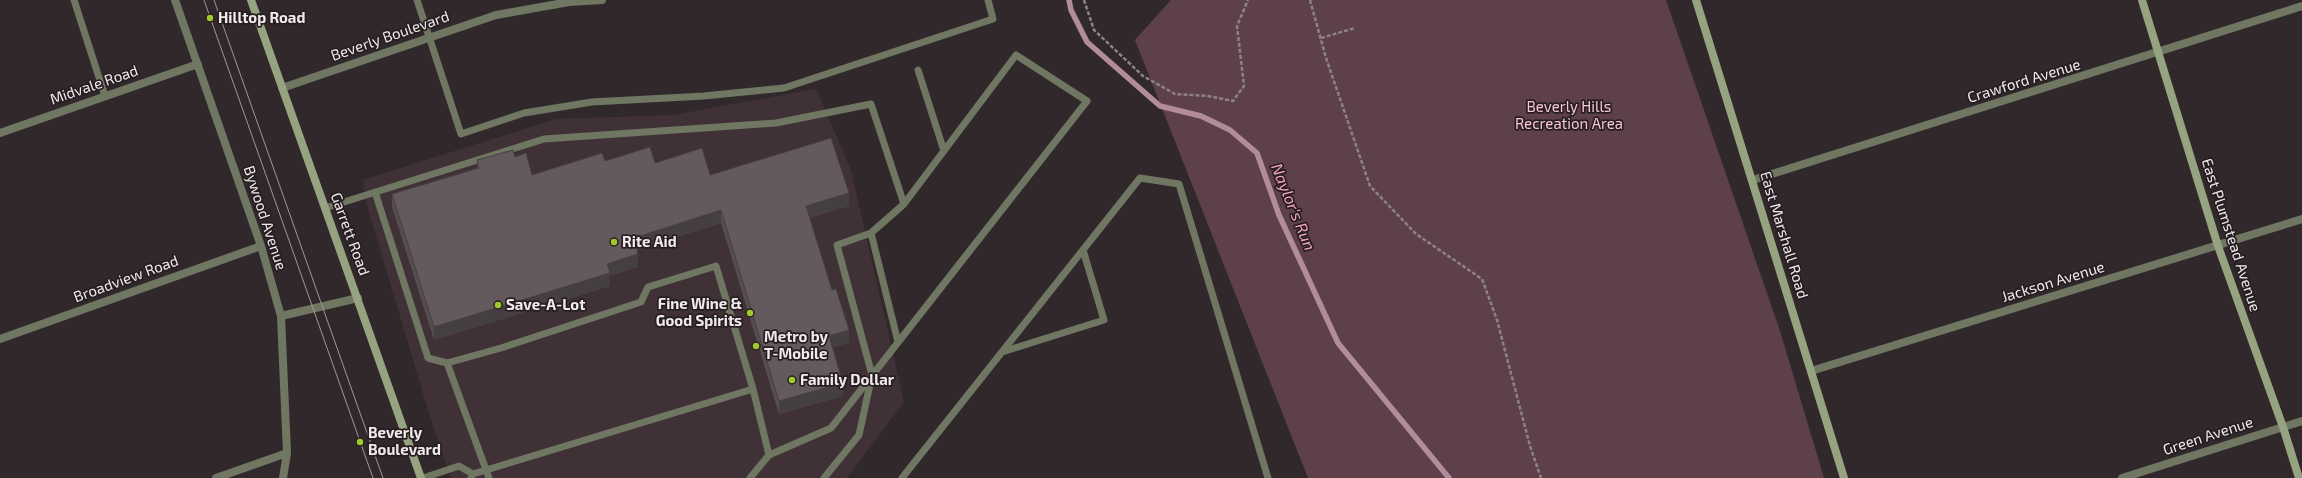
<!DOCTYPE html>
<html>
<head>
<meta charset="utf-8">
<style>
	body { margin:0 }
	canvas { display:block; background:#31282b }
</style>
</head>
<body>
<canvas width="2302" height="478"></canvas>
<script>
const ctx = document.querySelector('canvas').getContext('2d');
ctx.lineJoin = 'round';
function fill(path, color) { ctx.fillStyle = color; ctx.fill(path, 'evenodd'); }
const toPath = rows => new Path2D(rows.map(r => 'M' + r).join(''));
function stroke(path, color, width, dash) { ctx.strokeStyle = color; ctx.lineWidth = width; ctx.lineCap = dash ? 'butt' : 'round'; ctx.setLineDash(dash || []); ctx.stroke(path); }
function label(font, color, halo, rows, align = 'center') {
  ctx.font = font + ' "Exo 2",sans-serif'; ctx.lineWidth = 3.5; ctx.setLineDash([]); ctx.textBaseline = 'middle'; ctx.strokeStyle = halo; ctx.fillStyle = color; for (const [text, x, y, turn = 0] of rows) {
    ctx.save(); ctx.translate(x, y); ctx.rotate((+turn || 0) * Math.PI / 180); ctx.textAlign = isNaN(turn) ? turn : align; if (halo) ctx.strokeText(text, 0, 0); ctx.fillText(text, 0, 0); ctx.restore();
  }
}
const built = toPath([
	[816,89,851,170,904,402,847,478,451,478,431,420,367,205,363,180,556,119,673,115]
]);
const green = toPath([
	[1171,0,1666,0,1780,331,1824,478,1308,478,1135,40]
]);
const stream = toPath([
	[1069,0,1071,10,1087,42,1160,106,1201,116,1230,130,1257,153,1279,215,1338,343,1449,478]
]);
const path = toPath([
	[1084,0,1094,30,1143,76,1175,94,1208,96,1233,101,1244,86,1237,26,1248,0],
	[1310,0,1326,58,1370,186,1416,234,1482,279,1497,320,1530,446,1541,478],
	[1321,38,1355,28]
]);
const lane = toPath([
	[74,0,105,96],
	[417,0,461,134,524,113,592,102,704,96,784,88,993,19,988,0],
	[918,70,944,151],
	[375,192,428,358,447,363],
	[325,208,544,139,776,123,871,104,904,204,1016,55,1087,101,831,428,769,455,750,478],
	[871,233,904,204],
	[1002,352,1104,320,1083,250],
	[473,474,753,389,769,455],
	[423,478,459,466,473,474,471,478],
	[489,478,447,363,501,348,641,302,648,287,716,266,753,389],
	[824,478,859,435,872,375,837,245,871,233,898,342],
	[902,478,1140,178,1179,184,1268,478]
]);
const street = toPath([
	[175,0,261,246,281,316,287,453,283,478],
	[282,88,496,15,569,2,602,0],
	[0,133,198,64],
	[1753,180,2302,6],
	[281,316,358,298],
	[0,339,261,246],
	[1811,371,2302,219],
	[216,478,287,453],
	[2122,478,2302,421]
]);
const secondary = toPath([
	[251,0,421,478],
	[1696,0,1844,478],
	[2142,0,2218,246,2283,427,2299,478]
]);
const tram = toPath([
	[204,0,373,478],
	[214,0,383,478]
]);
const wall = toPath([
	[515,157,532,175,605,161,655,163,710,175,849,206,809,218,832,290,849,343,832,347,843,396,779,414,721,223,637,250,638,267,610,276,610,286,434,340,392,207,392,194,477,168,477,160]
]);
const shadedWall = toPath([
	[849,193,849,206,806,219,806,206],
	[721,210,721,223,634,251,634,238],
	[638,254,638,267,610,276,610,286,434,340,434,327,607,264],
	[849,330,849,343,829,348,829,336],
	[843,383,843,396,779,414,779,401]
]);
const building = toPath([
	[831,138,849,193,806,206,832,290,836,289,849,330,829,336,843,383,779,401,721,210,634,238,638,254,607,264,610,273,434,327,392,194,479,168,477,160,513,150,515,157,526,153,532,175,602,153,605,161,650,147,655,163,702,148,710,175,831,138]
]);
const markers = [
	[210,18,4,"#9fca2d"],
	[614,242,4,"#9fca2d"],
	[498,305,4,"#9fca2d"],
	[750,313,4,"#9fca2d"],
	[756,346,4,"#9fca2d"],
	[792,380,4,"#9fca2d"],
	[360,442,4,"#9fca2d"]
];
const poiNames = [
	["Hilltop Road",218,18],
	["Rite Aid",622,242],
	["Fine Wine &",742,304,"right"],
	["Good Spirits",742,321,"right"],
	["Save-A-Lot",506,305],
	["Metro by",764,337],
	["T-Mobile",764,354],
	["Family Dollar",800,380],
	["Beverly",368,433],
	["Boulevard",368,450]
];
const streetNames = [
	["Beverly Boulevard",390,36,-19],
	["Crawford Avenue",2024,81,-17],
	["Midvale Road",94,85,-19],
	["Bywood Avenue",265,218,72],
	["Garrett Road",350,234,70],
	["East Marshall Road",1784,235,73],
	["East Plumstead Avenue",2231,235,72],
	["Broadview Road",126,279,-20],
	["Jackson Avenue",2053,282,-17],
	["Green Avenue",2208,436,-18]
];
const parkNames = [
	["Beverly Hills",1569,107],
	["Recreation Area",1569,124]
];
const waterNames = [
	["Naylor's Run",1293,207,68]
];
fill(built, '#403136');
fill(green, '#5e404b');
stroke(stream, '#b38c9b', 5.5);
stroke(path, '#8b8386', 2.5, [4, 2]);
stroke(lane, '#6f7762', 7);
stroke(street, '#6f7762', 8);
stroke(secondary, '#96a380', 8);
stroke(tram, '#9f979a', 1);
fill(wall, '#564d50');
fill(shadedWall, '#463f41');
fill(building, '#645a5d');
stroke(building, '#463f41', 1);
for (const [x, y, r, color] of markers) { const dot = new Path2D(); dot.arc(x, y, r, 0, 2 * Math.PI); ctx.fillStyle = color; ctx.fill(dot); stroke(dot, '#271e21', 1.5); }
label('bold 15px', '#f1eaec', '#271e21', poiNames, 'left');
label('15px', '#f1eaec', '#271e21', streetNames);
label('15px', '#f8c5d7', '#271e21', parkNames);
label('italic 16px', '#f5a2c2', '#271e21', waterNames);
</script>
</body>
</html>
